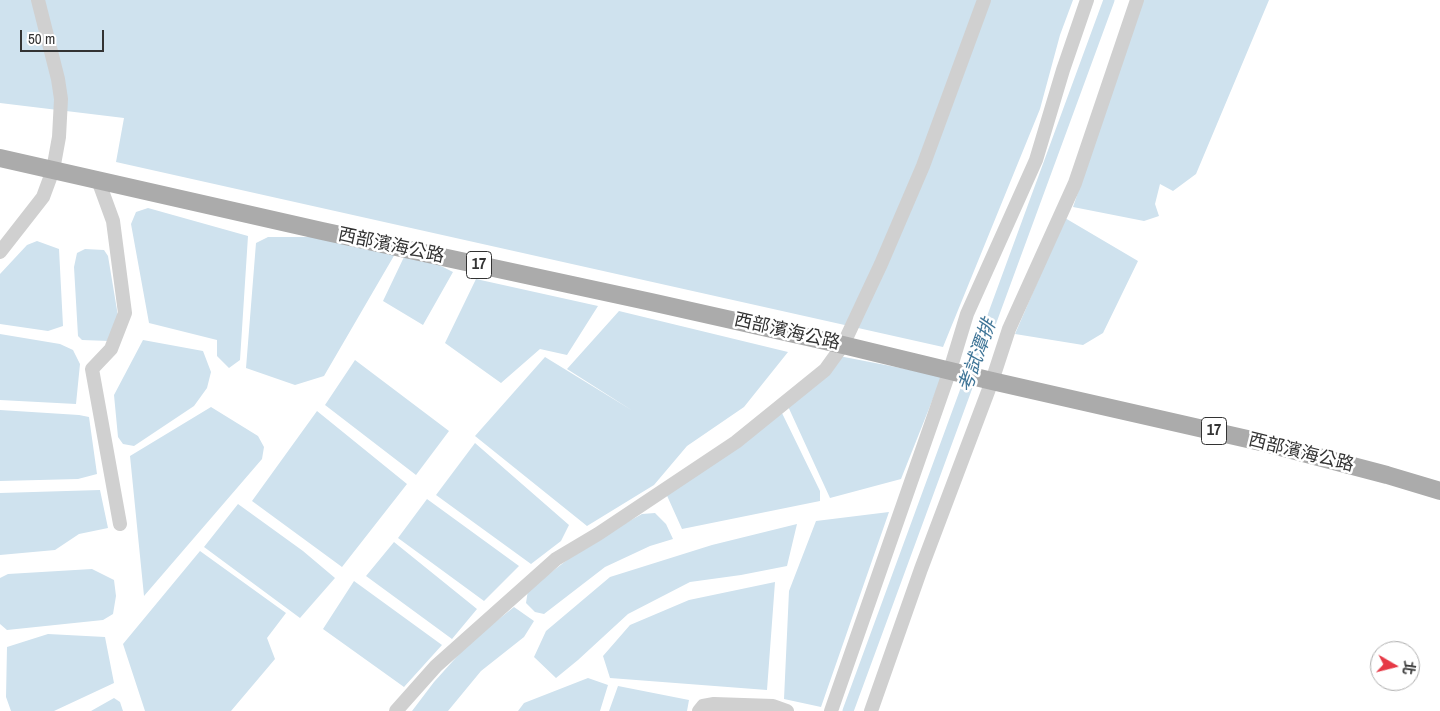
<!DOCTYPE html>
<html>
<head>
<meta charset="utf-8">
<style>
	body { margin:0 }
	#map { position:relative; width:1440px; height:711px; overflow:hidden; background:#fff; font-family:"Archivo Narrow","Noto Sans TC",sans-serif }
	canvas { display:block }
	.north { position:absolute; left:1370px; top:641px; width:50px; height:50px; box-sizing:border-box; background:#fff; border:1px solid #adadad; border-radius:50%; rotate:98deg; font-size:14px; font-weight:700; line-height:20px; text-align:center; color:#333 }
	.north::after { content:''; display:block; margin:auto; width:18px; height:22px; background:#e63946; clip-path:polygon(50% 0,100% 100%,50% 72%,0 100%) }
	.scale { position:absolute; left:20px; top:30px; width:84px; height:22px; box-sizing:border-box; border:2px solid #333; border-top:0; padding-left:6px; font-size:15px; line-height:18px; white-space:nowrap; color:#333; -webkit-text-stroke:4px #fff; paint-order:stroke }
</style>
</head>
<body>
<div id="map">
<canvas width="1440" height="711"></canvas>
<div class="north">北</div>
<div class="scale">50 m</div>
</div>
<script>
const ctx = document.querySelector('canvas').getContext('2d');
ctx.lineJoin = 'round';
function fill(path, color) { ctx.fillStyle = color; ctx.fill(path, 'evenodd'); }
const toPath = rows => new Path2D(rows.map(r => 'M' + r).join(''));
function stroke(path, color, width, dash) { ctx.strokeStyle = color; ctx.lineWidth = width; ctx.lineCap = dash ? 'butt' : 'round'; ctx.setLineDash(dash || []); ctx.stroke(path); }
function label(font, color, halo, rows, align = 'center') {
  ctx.font = font + ' "Archivo Narrow","Noto Sans TC",sans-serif'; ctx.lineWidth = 5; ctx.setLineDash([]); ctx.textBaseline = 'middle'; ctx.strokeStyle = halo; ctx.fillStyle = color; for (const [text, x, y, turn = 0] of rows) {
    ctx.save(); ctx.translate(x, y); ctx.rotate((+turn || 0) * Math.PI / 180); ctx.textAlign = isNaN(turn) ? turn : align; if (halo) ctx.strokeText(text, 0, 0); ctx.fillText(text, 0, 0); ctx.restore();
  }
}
const water = toPath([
	[0,0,1073,0,1060,35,1040,109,943,347,116,162,124,118,0,103],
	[1140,0,1269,0,1196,174,1173,191,1160,184,1155,204,1159,216,1144,221,1073,207,1112,92],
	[148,208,248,236,240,360,229,368,217,356,217,340,149,323,131,224,136,212],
	[1065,218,1138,261,1103,333,1083,345,1015,334],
	[268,237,326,237,395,254,324,376,295,385,246,368,256,243],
	[37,241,59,249,63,326,48,331,0,324,0,274,27,245],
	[85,249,104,250,108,256,119,322,109,341,82,340,78,336,74,267,77,253],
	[404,257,439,265,453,272,423,325,383,301],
	[476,279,598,306,567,355,540,349,501,383,445,343],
	[619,311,788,352,744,407,687,446,654,485,587,526,475,436,545,357,633,411,567,369],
	[0,334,60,344,73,350,80,364,76,404,0,400],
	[143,340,203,351,211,372,207,388,194,406,134,446,123,444,118,437,114,395],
	[839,356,942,376,901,479,830,498,786,402],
	[355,360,449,431,416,475,325,405],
	[211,407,258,436,264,447,262,459,144,596,130,456],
	[0,410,79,415,89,417,97,474,78,479,0,481],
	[317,411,407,484,342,567,252,501],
	[781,411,820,491,820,501,682,529,664,489],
	[475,443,569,525,561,541,531,564,436,495],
	[100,490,108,528,79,534,55,550,0,555,0,493],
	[427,499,519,566,484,601,398,538],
	[238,504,303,551,335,578,300,618,204,547],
	[889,512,821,707,784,699,789,591,816,521],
	[655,513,666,524,673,539,650,546,605,567,544,614,535,612,526,603,528,590,588,544,642,514],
	[797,524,787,566,741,575,690,582,628,614,578,660,556,678,534,657,546,631,610,577,712,545],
	[394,542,477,609,452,639,366,576],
	[200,551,286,613,267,638,275,659,231,711,145,711,123,644],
	[92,569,114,580,116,596,113,614,103,620,7,630,0,624,0,578,8,574],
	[354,581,442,645,404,687,323,629],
	[775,582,767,690,610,678,603,656,630,625,689,600],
	[514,607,534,621,524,637,481,671,448,711,412,711,434,682,470,642],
	[48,634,105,637,114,683,54,711,11,711,6,697,7,647],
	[588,678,608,685,600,711,518,711,524,703],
	[618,686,689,700,687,711,609,711],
	[114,698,120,702,123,711,91,711]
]);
const canal = toPath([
	[848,711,1109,0]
]);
const minor = toPath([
	[98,180,113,221,125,313,111,349,92,369,120,524],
	[0,252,43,197,53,170,59,137,61,99,58,79,38,0],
	[396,711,436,666,556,559,598,534,736,442,825,370,843,345,881,264,923,166,984,0],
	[699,711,703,706,714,704,773,706,787,711],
	[831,711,950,370,967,314,1036,160,1063,70,1087,0],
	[871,711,921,569,992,381,1009,329,1075,183,1137,0]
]);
const major = toPath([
	[0,158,322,231,651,302,843,345,992,381,1265,443,1387,475,1440,491]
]);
const shields = [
	[479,265,25],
	[1214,431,25]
];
const shieldNames = [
	["17",479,265],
	["17",1214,431]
];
const streetNames = [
	["西部濱海公路",391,246,12],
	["西部濱海公路",787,332,13],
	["西部濱海公路",1301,453,14]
];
const waterNames = [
	["考試潭排",978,356,-70]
];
fill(water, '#cfe2ee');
stroke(canal, '#cfe2ee', 11);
stroke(minor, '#d0d0d0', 14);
stroke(major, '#ababab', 18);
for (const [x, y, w] of shields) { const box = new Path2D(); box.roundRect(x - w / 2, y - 13.5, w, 27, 4); ctx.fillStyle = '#fff'; ctx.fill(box); stroke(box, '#333', 1); }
label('bold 16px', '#333', null, shieldNames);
label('18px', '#333', '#fff', streetNames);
label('italic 19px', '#3f7597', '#fff', waterNames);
</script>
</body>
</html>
